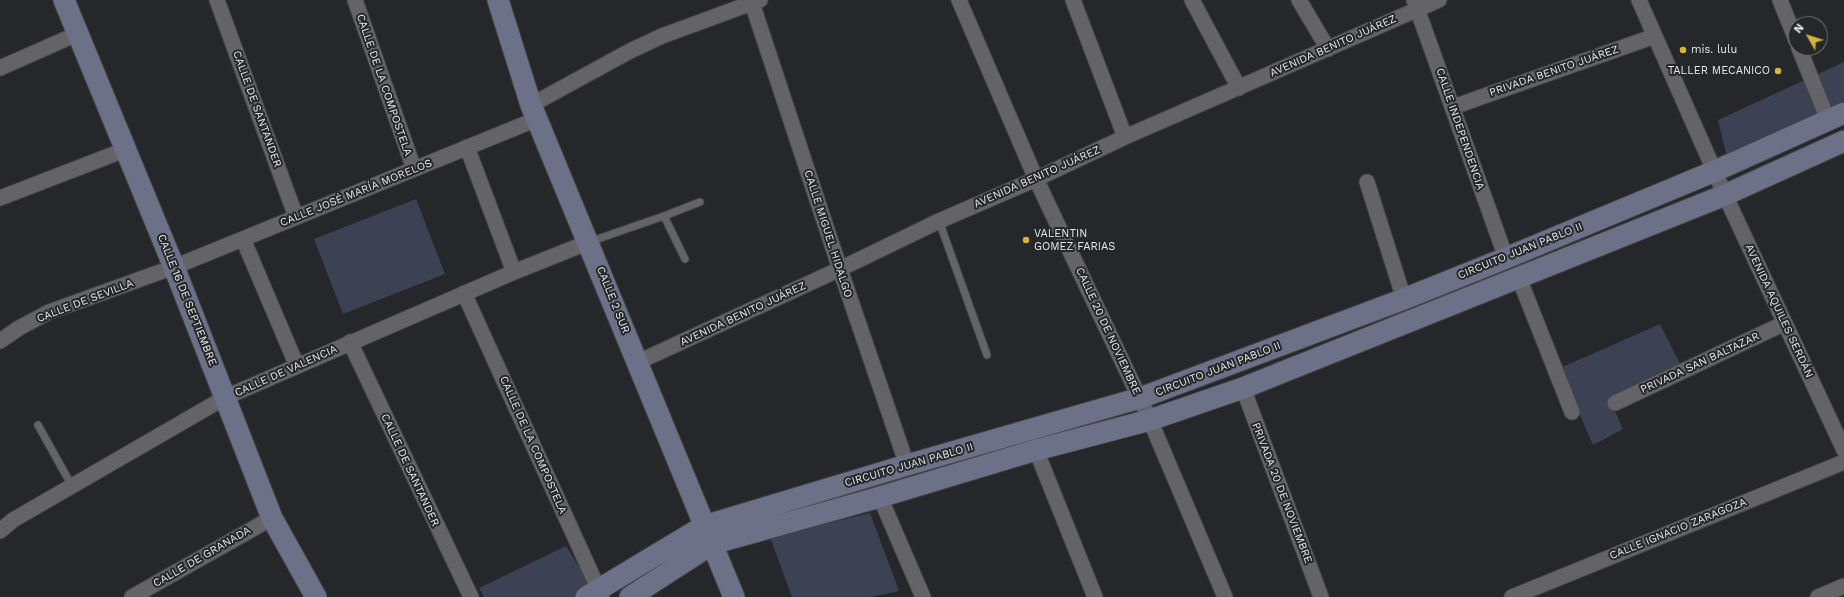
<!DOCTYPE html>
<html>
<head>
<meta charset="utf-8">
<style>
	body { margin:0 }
	#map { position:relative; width:1844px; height:597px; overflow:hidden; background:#26272a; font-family:"Work Sans",sans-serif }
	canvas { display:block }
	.north { position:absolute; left:1788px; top:16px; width:40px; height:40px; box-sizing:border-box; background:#26272a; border:1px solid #737476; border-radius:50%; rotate:309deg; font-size:11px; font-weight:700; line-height:16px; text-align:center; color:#e7e8e9 }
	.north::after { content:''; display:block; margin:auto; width:14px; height:18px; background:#d4b535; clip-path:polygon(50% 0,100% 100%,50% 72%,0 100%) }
</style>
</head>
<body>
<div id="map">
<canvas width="1844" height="597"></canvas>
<div class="north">N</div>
</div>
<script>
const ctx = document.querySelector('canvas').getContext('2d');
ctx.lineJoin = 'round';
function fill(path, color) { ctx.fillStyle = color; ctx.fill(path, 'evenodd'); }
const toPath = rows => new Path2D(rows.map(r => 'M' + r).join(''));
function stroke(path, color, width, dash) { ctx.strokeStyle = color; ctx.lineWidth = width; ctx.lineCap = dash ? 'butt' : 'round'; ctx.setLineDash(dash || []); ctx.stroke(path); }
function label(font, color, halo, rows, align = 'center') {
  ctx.font = font + ' "Work Sans",sans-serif'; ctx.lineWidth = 4; ctx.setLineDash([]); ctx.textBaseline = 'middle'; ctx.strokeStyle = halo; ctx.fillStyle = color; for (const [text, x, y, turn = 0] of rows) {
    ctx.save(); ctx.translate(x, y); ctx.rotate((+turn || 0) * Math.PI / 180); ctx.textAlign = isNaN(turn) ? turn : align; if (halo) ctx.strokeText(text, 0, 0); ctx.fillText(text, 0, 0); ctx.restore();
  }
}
const green = toPath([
	[1844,62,1844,107,1727,157,1718,120],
	[416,199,445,274,343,314,314,239],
	[1660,324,1680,364,1609,398,1623,429,1593,445,1560,368],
	[870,513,899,591,871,597,792,597,770,537],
	[566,546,591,586,573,597,484,597,479,588]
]);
const lane = toPath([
	[939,221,987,355],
	[589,242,664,216],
	[685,259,664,216,700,202],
	[38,425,72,486]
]);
const street = toPath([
	[217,0,296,217],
	[355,0,414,169],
	[959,0,1036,179,1150,420,1225,597],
	[1073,0,1125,137],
	[1192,0,1239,88],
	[1299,0,1328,49],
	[1414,0,1506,258],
	[1639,0,1725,195,1844,450],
	[1780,0,1796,40],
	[752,3,840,269,907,465],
	[1799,48,1828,120],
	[0,68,77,34],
	[531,105,630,51,662,36,760,0],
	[1453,107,1655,36],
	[467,147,514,272],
	[1367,182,1404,299],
	[0,198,127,149],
	[243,239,297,366],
	[1519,278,1572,412],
	[464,293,602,597],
	[0,341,19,328,49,312,174,267,537,119],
	[350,342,471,597],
	[638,362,840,269,939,221,1036,179,1125,137,1439,0],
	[1243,388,1321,597],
	[1615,403,1785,323],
	[1036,450,1095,597],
	[880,497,923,597],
	[0,531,13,520,226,397,514,272,589,242],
	[132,597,272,518],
	[1512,597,1844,462],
	[1818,597,1844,586]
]);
const secondary = toPath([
	[64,0,174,267,272,518,316,597],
	[498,0,531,105,734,597],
	[586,597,704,526,907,465,1140,398,1404,299,1506,258,1715,171,1844,113],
	[630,597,712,544,880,497,1036,450,1150,420,1243,388,1725,195,1844,141]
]);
const markers = [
	[1683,50,4,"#d4b535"],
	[1778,71,4,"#d4b535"],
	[1026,240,4,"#d4b535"]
];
const streetNames = [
	["AVENIDA BENITO JUÁREZ",1333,46,-24],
	["PRIVADA BENITO JUÁREZ",1554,71,-19],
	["CALLE DE LA COMPOSTELA",384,85,71],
	["CALLE DE SANTANDER",257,109,70],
	["CALLE INDEPENDENCIA",1460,129,71],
	["AVENIDA BENITO JUÁREZ",1037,177,-24],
	["CALLE JOSÉ MARÍA MORELOS",356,193,-22],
	["CALLE MIGUEL HIDALGO",828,234,72],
	["CIRCUITO JUAN PABLO II",1520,251,-22],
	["CALLE 16 DE SEPTIEMBRE",187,300,68],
	["CALLE 2 SUR",613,300,68],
	["CALLE DE SEVILLA",85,301,-21],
	["AVENIDA AQUILES SERDÁN",1779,311,65],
	["AVENIDA BENITO JUÁREZ",743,314,-25],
	["CALLE 20 DE NOVIEMBRE",1108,331,65],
	["PRIVADA SAN BALTAZAR",1700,363,-25],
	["CIRCUITO JUAN PABLO II",1218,369,-21],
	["CALLE DE VALENCIA",286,371,-24],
	["CALLE DE LA COMPOSTELA",533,445,66],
	["CIRCUITO JUAN PABLO II",909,465,-16],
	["CALLE DE SANTANDER",410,470,65],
	["PRIVADA 20 DE NOVIEMBRE",1282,493,69],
	["CALLE IGNACIO ZARAGOZA",1678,529,-22],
	["CALLE DE GRANADA",202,557,-30]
];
const poiNames = [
	["mis. lulu",1691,50],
	["TALLER MECANICO",1770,71,"right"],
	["VALENTIN",1034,234],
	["GOMEZ FARIAS",1034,247]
];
fill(green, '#3d4154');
stroke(lane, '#434446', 9);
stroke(street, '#434446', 17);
stroke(secondary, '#434446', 23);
stroke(lane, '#646468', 7);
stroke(street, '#646468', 15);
stroke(secondary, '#6d7188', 21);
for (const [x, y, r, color] of markers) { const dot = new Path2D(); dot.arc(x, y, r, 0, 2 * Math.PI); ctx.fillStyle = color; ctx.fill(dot); stroke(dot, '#26272a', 1.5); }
label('11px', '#e7e8e9', '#26272a', streetNames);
label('11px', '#e7e8e9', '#26272a', poiNames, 'left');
</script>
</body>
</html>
